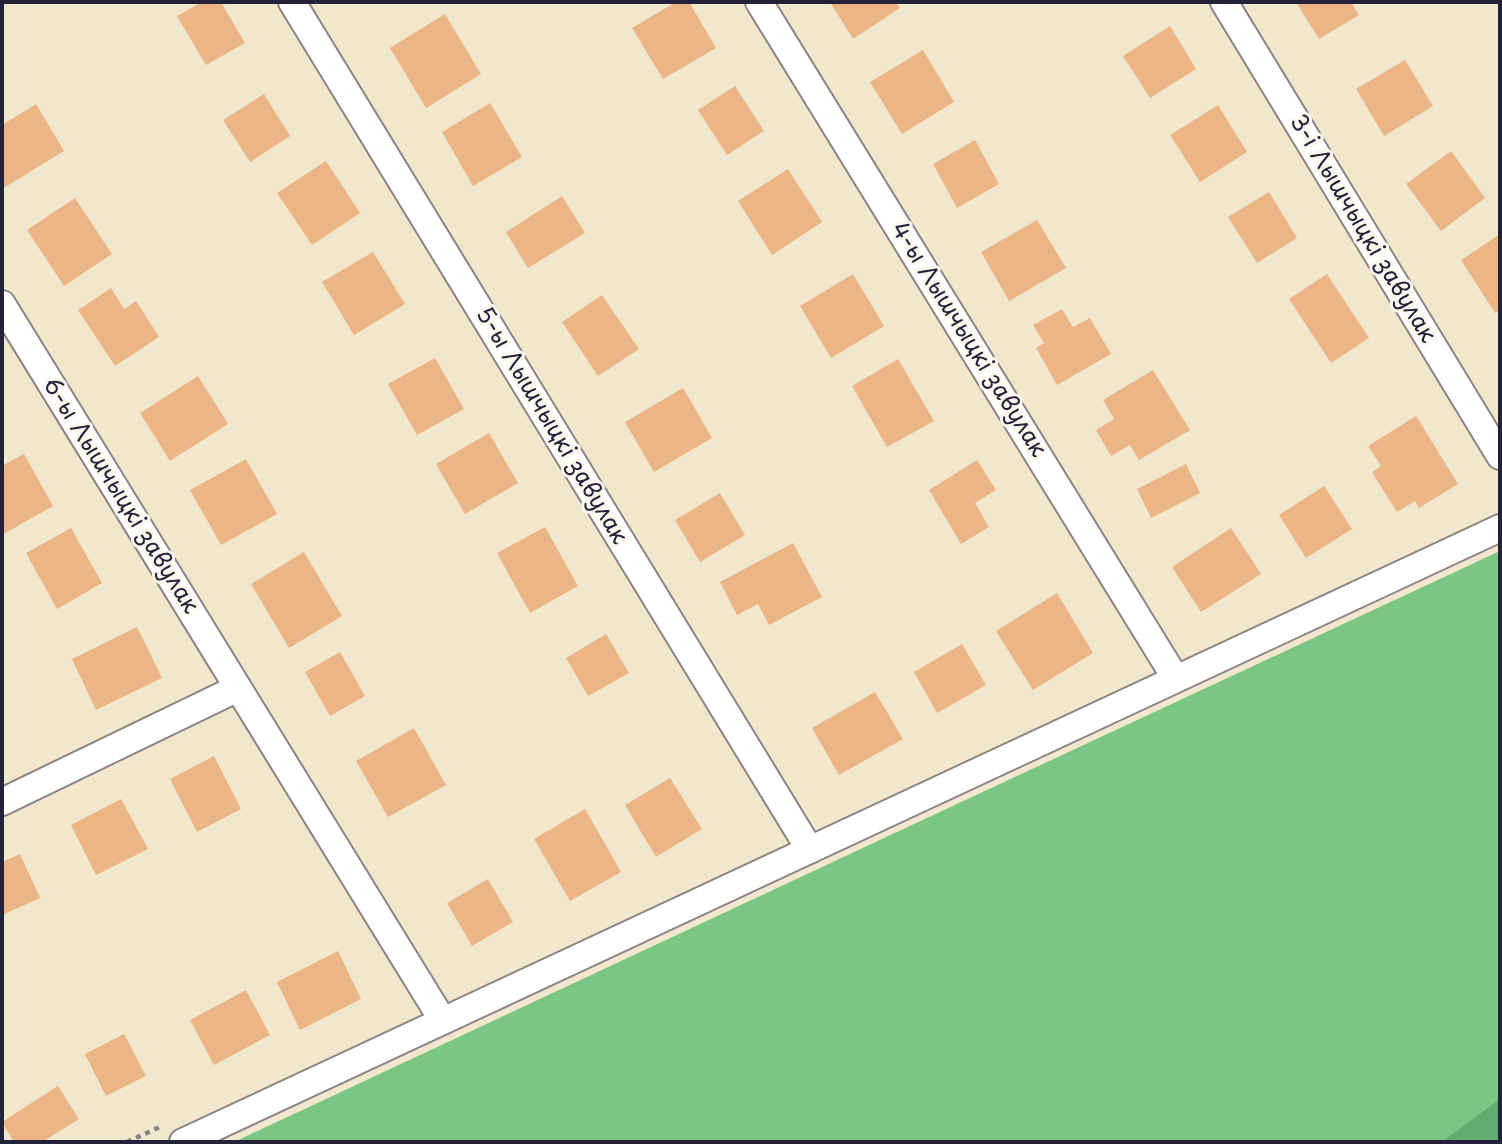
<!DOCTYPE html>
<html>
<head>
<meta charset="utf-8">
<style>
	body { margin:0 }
	#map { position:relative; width:1502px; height:1144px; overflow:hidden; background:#f1e7cd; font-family:"Playpen Sans",sans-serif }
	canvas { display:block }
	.frame { position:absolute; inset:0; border:4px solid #22223b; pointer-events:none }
</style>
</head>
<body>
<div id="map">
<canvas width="1502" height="1144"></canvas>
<div class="frame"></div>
</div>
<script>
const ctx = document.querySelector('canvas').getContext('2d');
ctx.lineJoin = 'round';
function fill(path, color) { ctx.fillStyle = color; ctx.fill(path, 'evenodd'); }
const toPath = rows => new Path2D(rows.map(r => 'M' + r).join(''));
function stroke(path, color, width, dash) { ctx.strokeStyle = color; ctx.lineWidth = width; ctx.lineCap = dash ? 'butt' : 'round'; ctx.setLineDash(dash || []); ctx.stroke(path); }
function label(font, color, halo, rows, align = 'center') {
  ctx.font = font + ' "Playpen Sans",sans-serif'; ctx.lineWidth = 6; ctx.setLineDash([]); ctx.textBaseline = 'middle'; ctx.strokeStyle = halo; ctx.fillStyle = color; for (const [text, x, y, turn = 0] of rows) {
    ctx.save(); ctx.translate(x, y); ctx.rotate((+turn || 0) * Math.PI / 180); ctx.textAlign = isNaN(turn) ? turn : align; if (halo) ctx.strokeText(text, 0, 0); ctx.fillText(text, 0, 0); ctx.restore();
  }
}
const green = toPath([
	[1500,551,1500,1142,234,1142,929,817]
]);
const forest = toPath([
	[1500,1099,1500,1142,1442,1142]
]);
const building = toPath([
	[202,2,221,2,245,43,206,65,177,16],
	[676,2,689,2,716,48,663,79,632,28],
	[830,2,896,2,900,8,853,39],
	[1296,2,1351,2,1359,15,1319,39],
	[445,14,481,74,426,108,390,48],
	[1170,26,1196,69,1150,98,1123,56],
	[923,50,954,102,902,134,870,82],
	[1405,60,1433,106,1384,136,1356,89],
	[735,86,764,131,727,155,698,110],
	[264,94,290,136,250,162,223,120],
	[490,103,522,157,473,186,442,132],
	[36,104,64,151,2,189,2,125],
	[1218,105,1247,152,1200,182,1170,135],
	[975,140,999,184,957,208,933,164],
	[1451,151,1485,198,1441,231,1406,184],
	[326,161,360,213,312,245,277,193],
	[788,169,822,222,772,255,738,201],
	[1269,192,1297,238,1257,263,1228,217],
	[562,196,585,233,528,268,506,232],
	[75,198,112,254,64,286,27,230],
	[1037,220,1066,268,1009,301,981,252],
	[1500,234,1500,310,1495,313,1461,260],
	[373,252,405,304,354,335,322,282],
	[853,274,884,326,831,358,800,306],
	[1327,274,1369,338,1331,363,1289,299],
	[111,288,124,309,136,301,159,337,115,366,78,310],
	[602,295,639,349,598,376,562,322],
	[1062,309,1073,327,1090,318,1111,354,1057,385,1036,348,1044,343,1033,325],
	[435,358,464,409,417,435,388,384],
	[898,359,934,421,887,447,852,386],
	[1153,370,1190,430,1139,460,1130,445,1111,456,1096,430,1114,419,1103,400],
	[198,376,228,424,170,461,140,413],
	[683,388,712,438,654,472,625,422],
	[1416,416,1458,484,1419,508,1415,501,1397,512,1372,472,1381,466,1368,446],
	[489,433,518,483,465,514,436,464],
	[24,454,53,506,2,535,2,466],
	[246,459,277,514,221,545,190,490],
	[977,460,996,490,975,503,989,527,961,544,929,490],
	[1186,464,1200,493,1151,518,1137,489],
	[1324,486,1352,529,1306,558,1279,515],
	[720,493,745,535,700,562,675,520],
	[545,527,578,586,530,613,497,553],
	[71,528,102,583,57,609,26,553],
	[1231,528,1261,574,1201,612,1172,567],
	[793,543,822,597,769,625,758,604,737,615,720,582],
	[304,552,342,616,289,648,251,584],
	[1057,593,1093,653,1033,690,996,631],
	[137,627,162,678,96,710,72,659],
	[606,634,629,673,588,696,566,658],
	[962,644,986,685,937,713,914,672],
	[340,652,365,696,330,716,305,672],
	[875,692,903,739,839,775,812,728],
	[414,728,446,785,388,817,356,761],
	[214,756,241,809,197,832,170,779],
	[670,778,702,829,656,857,625,805],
	[121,799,148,849,96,875,71,825],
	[585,809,621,872,570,901,534,839],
	[20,854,40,898,2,915,2,862],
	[488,879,513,922,472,946,447,903],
	[338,951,361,999,300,1030,277,982],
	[246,990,270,1035,214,1065,190,1020],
	[124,1034,146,1076,106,1096,85,1054],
	[58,1086,79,1119,42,1142,14,1142,2,1122]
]);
const path = toPath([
	[127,1142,162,1126]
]);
const minor = toPath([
	[292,2,810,850],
	[759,2,1176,679],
	[1224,2,1500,456],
	[2,304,443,1021],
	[2,802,238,688],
	[183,1142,1500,528]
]);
const streetNames = [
	["3-і Лышчыцкі завулак",1362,229,59],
	["4-ы Лышчыцкі завулак",968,340,58],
	["5-ы Лышчыцкі завулак",551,426,59],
	["6-ы Лышчыцкі завулак",120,496,58]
];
fill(green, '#7bc684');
fill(forest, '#64ab72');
fill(building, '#ecb585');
stroke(minor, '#8a8484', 30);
stroke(path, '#8a8484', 4.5, [5, 5]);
stroke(minor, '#fff', 26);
label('23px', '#22223b', '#fbf7ec', streetNames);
</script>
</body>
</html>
